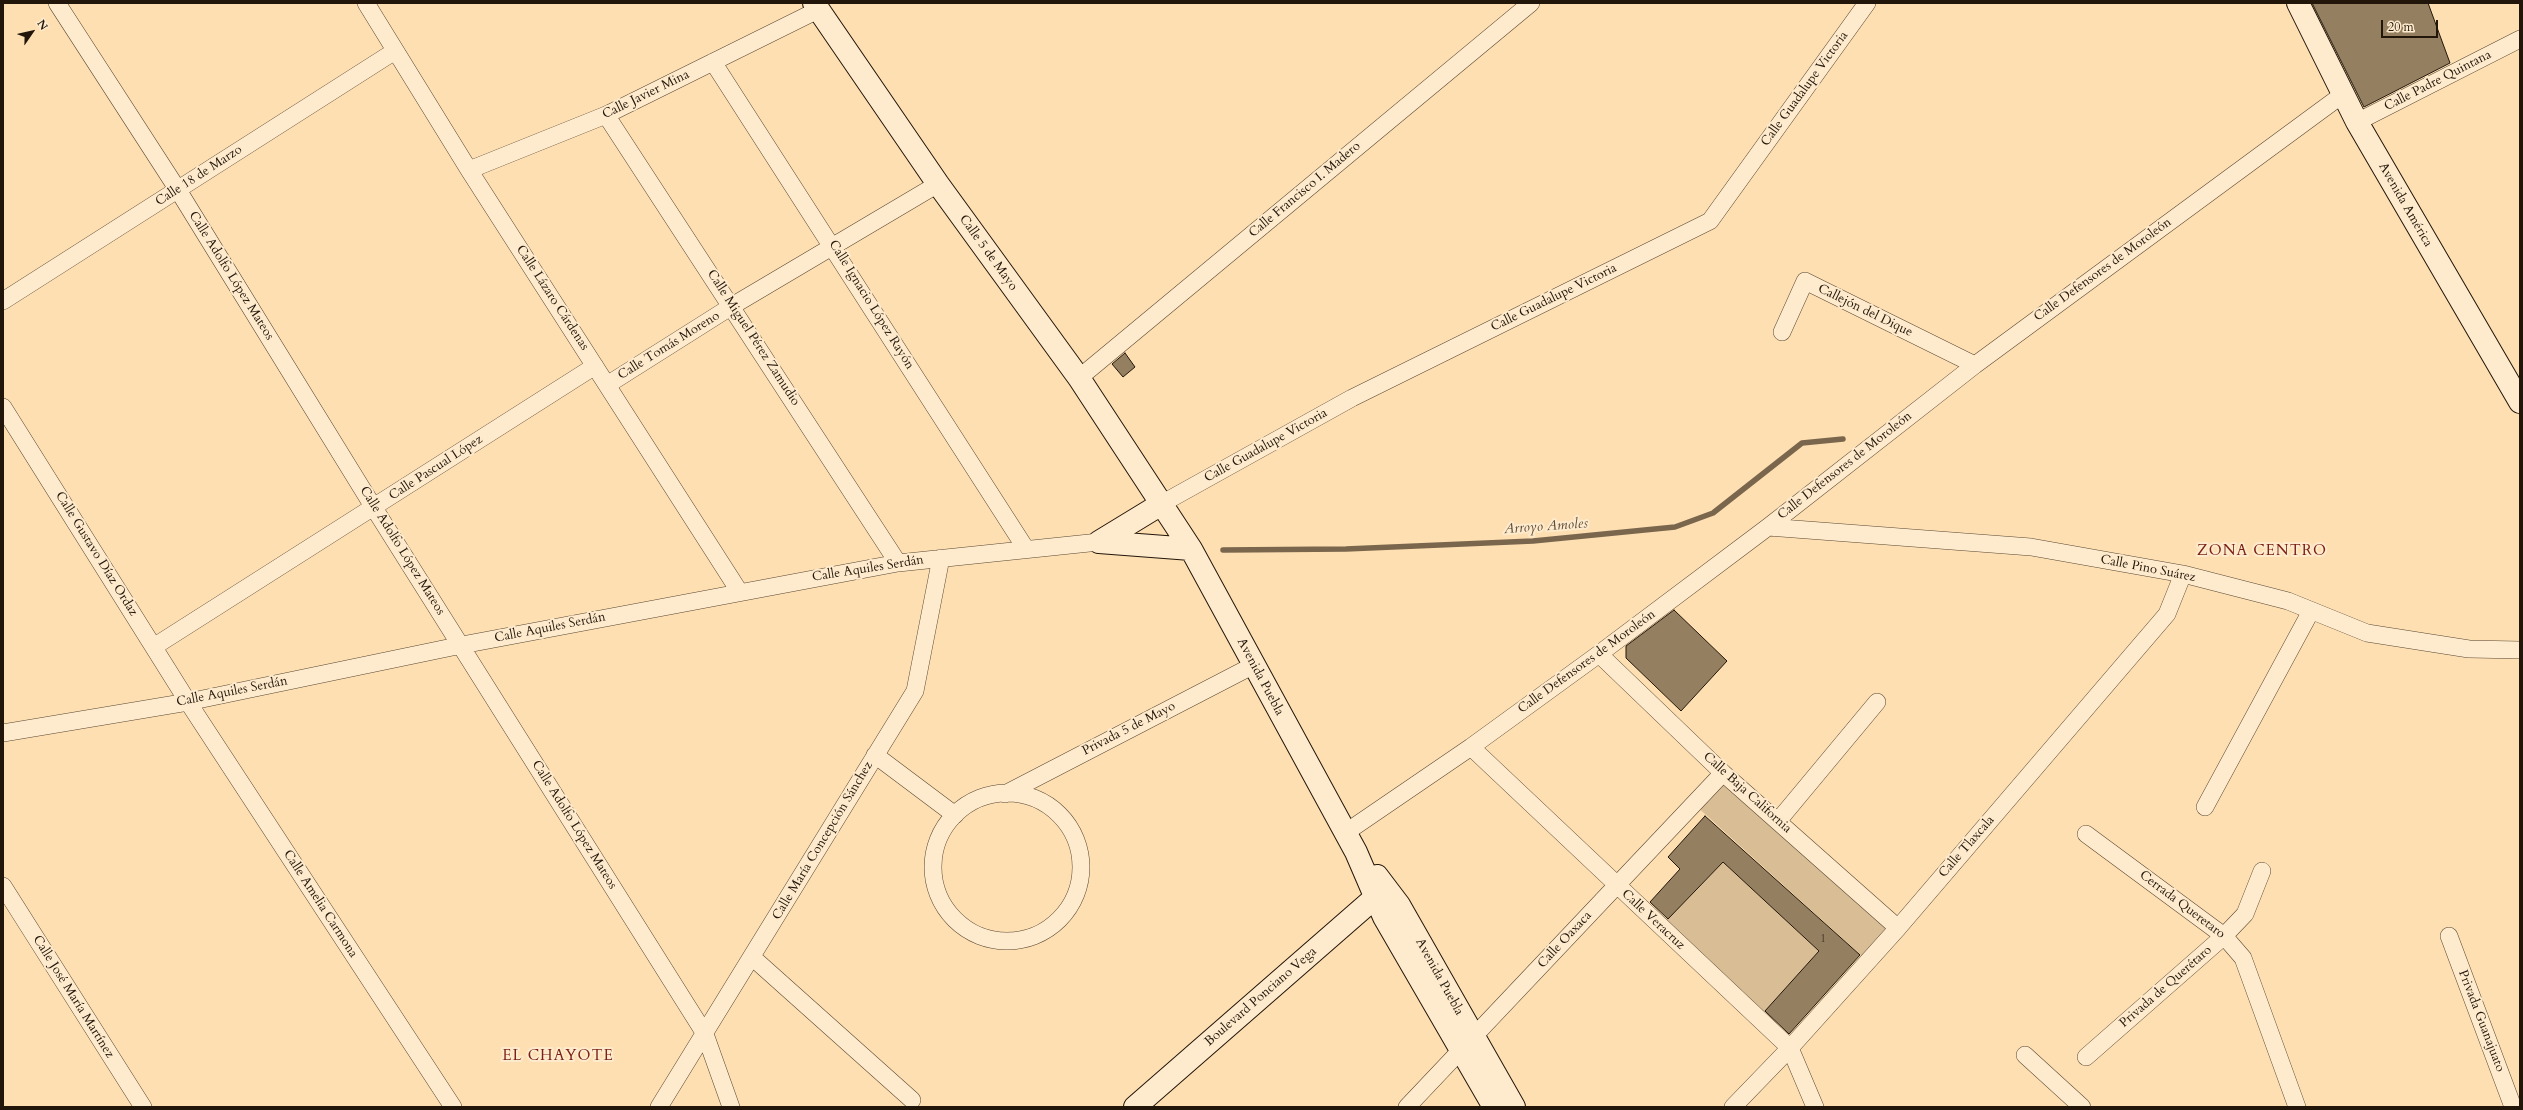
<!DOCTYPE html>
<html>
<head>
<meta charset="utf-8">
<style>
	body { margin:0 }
	#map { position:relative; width:2523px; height:1110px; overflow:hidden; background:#fedfb1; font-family:Cardo,serif }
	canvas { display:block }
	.frame { position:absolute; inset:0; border:4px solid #22160b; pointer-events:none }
	.north { position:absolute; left:12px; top:12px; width:40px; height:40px; -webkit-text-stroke:3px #feeacc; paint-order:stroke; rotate:56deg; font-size:11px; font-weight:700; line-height:16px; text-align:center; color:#22160b }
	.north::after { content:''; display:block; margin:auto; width:14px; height:18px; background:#22160b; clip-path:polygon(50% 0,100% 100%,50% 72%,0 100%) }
	.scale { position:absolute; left:2381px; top:20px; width:57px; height:18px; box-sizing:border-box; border:2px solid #22160b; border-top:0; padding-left:5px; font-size:12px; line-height:14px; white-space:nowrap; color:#22160b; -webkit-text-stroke:3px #feeacc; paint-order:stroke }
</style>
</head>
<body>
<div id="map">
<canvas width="2523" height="1110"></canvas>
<div class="frame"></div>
<div class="north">N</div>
<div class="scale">20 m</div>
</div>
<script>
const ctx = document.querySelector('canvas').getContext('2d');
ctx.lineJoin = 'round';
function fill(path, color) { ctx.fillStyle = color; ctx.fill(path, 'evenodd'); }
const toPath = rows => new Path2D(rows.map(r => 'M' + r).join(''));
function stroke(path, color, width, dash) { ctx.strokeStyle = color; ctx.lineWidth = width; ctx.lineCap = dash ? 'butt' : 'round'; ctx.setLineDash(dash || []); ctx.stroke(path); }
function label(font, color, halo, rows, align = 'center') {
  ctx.font = font + ' Cardo,serif'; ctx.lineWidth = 4; ctx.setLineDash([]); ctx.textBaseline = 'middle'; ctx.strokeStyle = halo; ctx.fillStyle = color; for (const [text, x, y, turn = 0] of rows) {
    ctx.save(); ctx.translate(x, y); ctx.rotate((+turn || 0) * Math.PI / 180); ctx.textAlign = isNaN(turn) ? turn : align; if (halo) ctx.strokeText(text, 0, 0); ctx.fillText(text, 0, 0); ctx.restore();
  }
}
const green = toPath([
	[1723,773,1898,928,1868,962,1694,804],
	[1723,862,1819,951,1759,1018,1660,926]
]);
const stream = toPath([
	[1223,550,1346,549,1533,541,1675,527,1713,513,1802,443,1843,439]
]);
const building = toPath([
	[2312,3,2428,3,2450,63,2364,107,2312,3],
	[1125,353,1135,367,1123,377,1112,364,1125,353],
	[1674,610,1727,661,1681,711,1626,658,1626,646,1674,610],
	[1705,816,1860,955,1789,1034,1765,1011,1819,951,1723,862,1668,919,1650,902,1680,869,1668,857,1705,816]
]);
const street = toPath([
	[57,3,178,190,374,508,705,1034,731,1107],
	[366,3,469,170,739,591],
	[713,62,1026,549],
	[606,115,898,563],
	[2357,122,2520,39],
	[469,170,606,115,818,10],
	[3,301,395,51],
	[1782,332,1805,281,1975,365],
	[1079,378,1531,3],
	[607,385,732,306,938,184],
	[3,407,188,702,453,1107],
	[1163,503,1352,398,1710,221,1867,3],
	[1768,527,2031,547,2183,574,2288,601,2367,633,2469,649,2520,650],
	[155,646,595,366],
	[1599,654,1723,773,1898,928],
	[3,733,188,702,462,645,898,563,1099,542],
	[1471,747,1790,1048,1815,1107],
	[875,755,955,815],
	'933 867a74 74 0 1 1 148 0a74 74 0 1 1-148 0Z',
	[1005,794,1254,665],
	[2205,807,2311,611],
	[1778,821,1877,702],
	[1345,833,1471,747,1599,654,1768,527,1975,365,2342,95],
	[2086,834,2224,936,2243,958,2297,1107],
	[3,886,143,1107],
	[2449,936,2513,1107],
	[752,957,912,1100],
	[2025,1055,2082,1107],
	[2086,1057,2224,936,2245,914,2262,871],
	[659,1107,915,691,941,558],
	[1407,1107,1723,773],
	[1733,1107,1790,1048,1898,928,2167,614,2183,574]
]);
const secondary = toPath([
	[814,3,938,184,1079,378,1191,549,1356,852,1384,917,1494,1107],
	[2298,3,2357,122,2520,402],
	[1099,542,1191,549],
	[1099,542,1163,503],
	[1377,876,1399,905,1514,1107],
	[1135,1107,1386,888]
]);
const numberNames = [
	["1",1823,939]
];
const streetNames = [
	["Calle Padre Quintana",2438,81,-27],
	["Calle Guadalupe Victoria",1805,89,-54],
	["Calle Javier Mina",646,95,-26],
	["Calle 18 de Marzo",199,176,-33],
	["Calle Francisco I. Madero",1305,190,-40],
	["Avenida América",2405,205,60],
	["Calle 5 de Mayo",988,253,54],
	["Calle Defensores de Moroleón",2103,270,-36],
	["Calle Adolfo López Mateos",231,276,58],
	["Calle Lázaro Cárdenas",552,298,57],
	["Calle Guadalupe Victoria",1554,298,-26],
	["Calle Ignacio López Rayón",871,305,58],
	["Callejón del Dique",1865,311,26],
	["Calle Miguel Pérez Zamudio",753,338,57],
	["Calle Tomás Moreno",669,346,-32],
	["Calle Guadalupe Victoria",1266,446,-29],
	["Calle Defensores de Moroleón",1845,466,-38],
	["Calle Pascual López",436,468,-33],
	["Calle Adolfo López Mateos",402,551,58],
	["Calle Gustavo Díaz Ordaz",96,554,58],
	["Calle Aquiles Serdán",868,569,-9],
	["Calle Pino Suárez",2148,569,11],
	["Calle Aquiles Serdán",550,628,-11],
	["Calle Defensores de Moroleón",1587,662,-36],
	["Avenida Puebla",1260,677,62],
	["Calle Aquiles Serdán",232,692,-11],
	["Privada 5 de Mayo",1129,729,-27],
	["Calle Baja California",1747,793,42],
	["Calle Adolfo López Mateos",574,825,58],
	["Calle María Concepción Sánchez",823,841,-59],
	["Calle Tlaxcala",1967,847,-49],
	["Calle Amelia Carmona",320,904,57],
	["Cerrada Queretaro",2182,905,37],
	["Calle Veracruz",1653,920,43],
	["Calle Oaxaca",1565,940,-47],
	["Avenida Puebla",1439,977,61],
	["Privada de Querétaro",2166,987,-41],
	["Calle José María Martínez",73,997,58],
	["Boulevard Ponciano Vega",1261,997,-41],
	["Privada Guanajuato",2481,1021,69]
];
const waterNames = [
	["Arroyo Amoles",1546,527,-4]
];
const quarterNames = [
	["ZONA CENTRO",2262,552],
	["EL CHAYOTE",558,1057]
];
fill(green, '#d9bd95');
stroke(stream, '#79664d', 5.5);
fill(building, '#947f61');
stroke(building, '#22160b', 1);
stroke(street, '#594834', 18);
stroke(secondary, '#22160b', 24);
stroke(street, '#feeacc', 17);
stroke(secondary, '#feeacc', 22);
label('11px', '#3e3020', null, numberNames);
label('13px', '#22160b', '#feeacc', streetNames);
label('italic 14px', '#5c4b37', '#feeacc', waterNames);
ctx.letterSpacing = '1px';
label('15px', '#7a1f14', '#feeacc', quarterNames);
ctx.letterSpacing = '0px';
</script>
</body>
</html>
